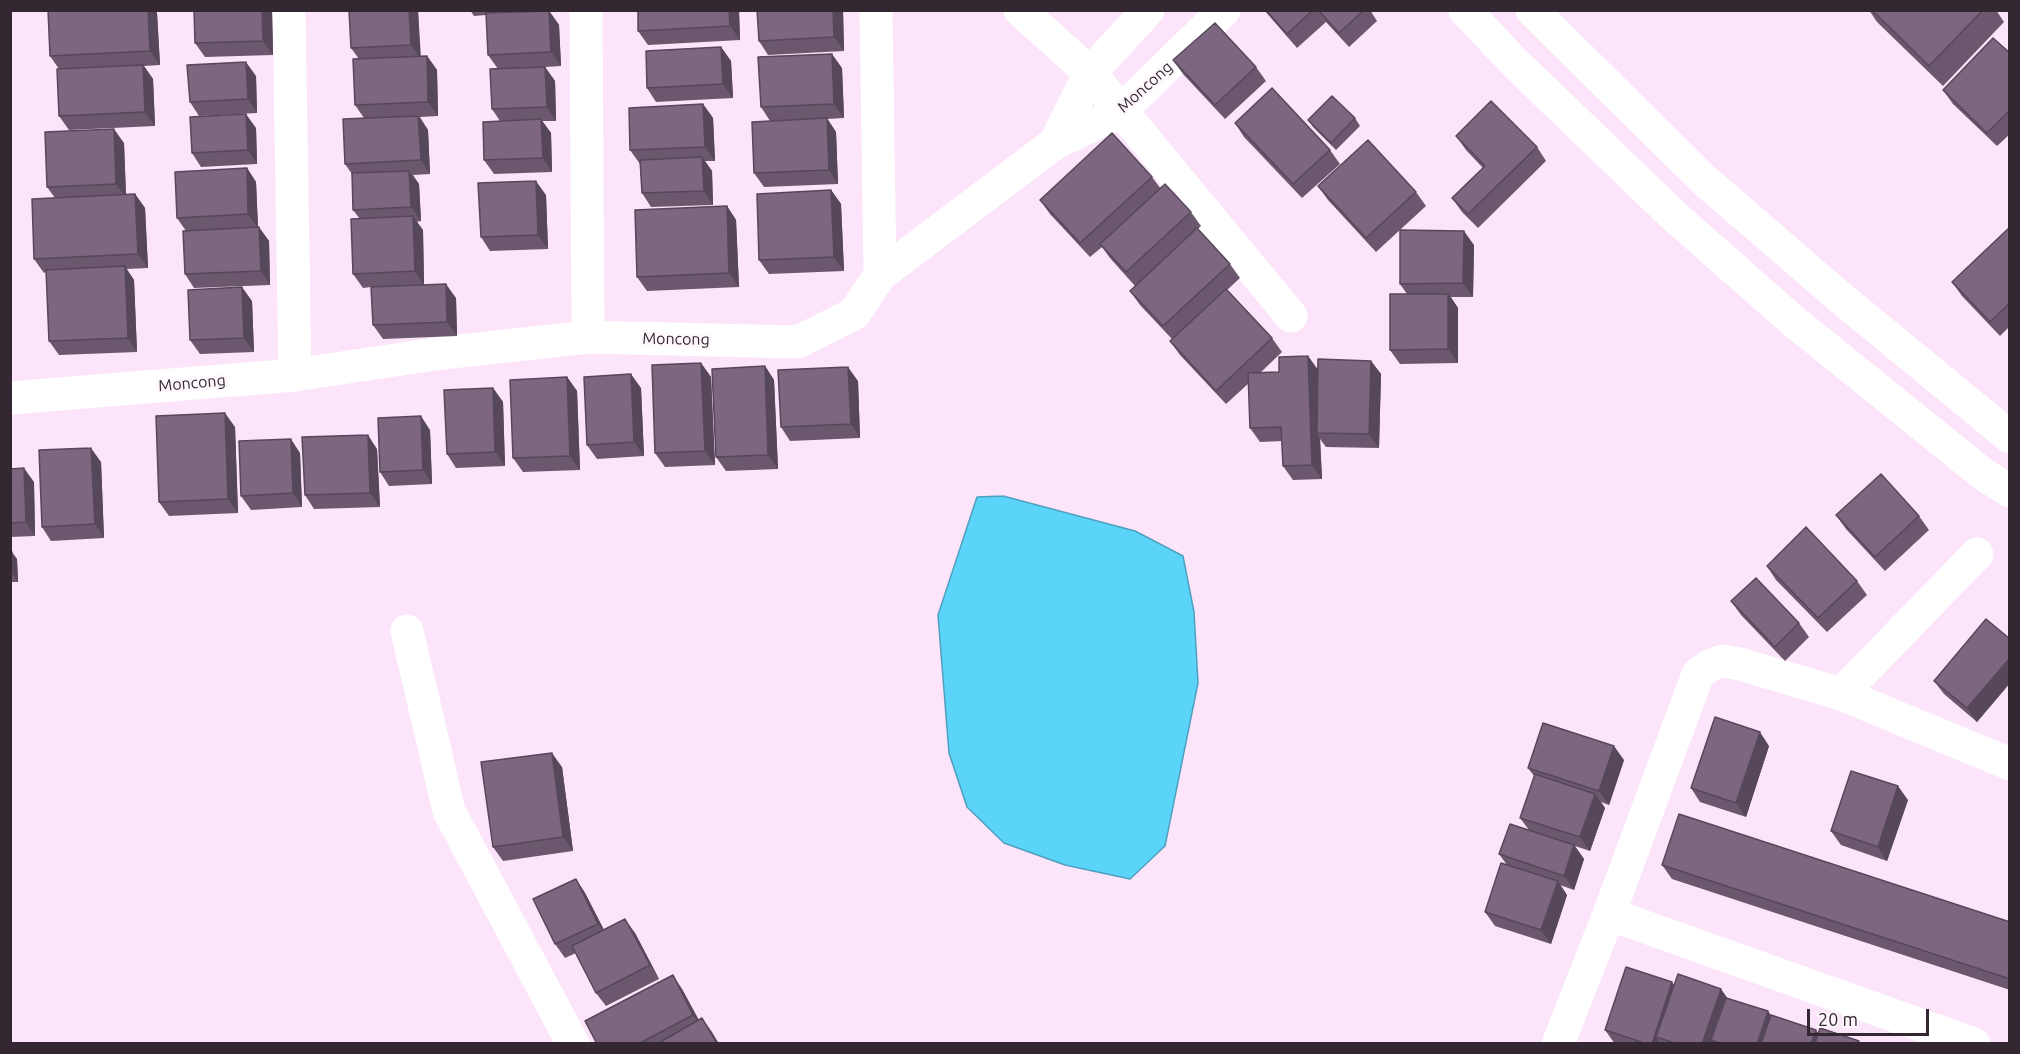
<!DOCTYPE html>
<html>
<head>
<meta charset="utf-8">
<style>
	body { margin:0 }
	#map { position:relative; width:2020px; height:1054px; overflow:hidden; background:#fce4fa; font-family:Ubuntu,sans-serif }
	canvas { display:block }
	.frame { position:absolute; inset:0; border:12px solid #332732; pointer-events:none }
	.scale { position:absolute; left:1807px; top:1009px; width:122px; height:27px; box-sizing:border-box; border:3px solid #332732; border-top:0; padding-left:8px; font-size:18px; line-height:21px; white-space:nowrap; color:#332732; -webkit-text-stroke:4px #fef8fd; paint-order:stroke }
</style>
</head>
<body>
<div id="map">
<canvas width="2020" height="1054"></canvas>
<div class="frame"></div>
<div class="scale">20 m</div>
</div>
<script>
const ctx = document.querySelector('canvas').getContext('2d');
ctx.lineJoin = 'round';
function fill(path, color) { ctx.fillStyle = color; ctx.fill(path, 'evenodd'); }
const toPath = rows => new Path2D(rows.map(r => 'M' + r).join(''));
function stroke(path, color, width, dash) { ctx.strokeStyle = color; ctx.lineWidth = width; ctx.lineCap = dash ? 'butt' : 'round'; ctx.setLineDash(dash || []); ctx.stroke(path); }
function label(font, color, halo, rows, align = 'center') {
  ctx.font = font + ' Ubuntu,sans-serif'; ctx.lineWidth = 6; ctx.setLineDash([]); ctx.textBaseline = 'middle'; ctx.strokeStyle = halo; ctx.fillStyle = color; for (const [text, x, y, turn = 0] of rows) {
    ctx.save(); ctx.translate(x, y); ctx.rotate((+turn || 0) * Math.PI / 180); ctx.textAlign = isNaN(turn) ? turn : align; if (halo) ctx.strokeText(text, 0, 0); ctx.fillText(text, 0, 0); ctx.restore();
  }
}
const water = toPath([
	[1003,496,1135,531,1183,556,1194,612,1198,683,1165,846,1130,879,1065,865,1004,843,967,807,949,753,938,615,977,497,1003,496]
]);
const street = toPath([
	[289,10,295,375],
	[586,10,588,337],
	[876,10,880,275],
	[1020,10,1090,73,1291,316],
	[1465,10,1514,62,1672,214,1792,320,1983,474,2010,491],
	[1532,10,1704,180,1842,299,2010,437],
	[1055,143,1090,73,1148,10],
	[10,398,295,375,442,353,588,337,798,342,854,314,880,275,1055,143,1120,112,1224,10],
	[407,631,449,811,573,1044],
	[1841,694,1977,554],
	[1609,914,1974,1044],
	[1558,1044,1609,914,1698,674,1709,666,1723,661,1740,664,1841,694,2010,764]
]);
const wall = toPath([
	[194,10,272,10,273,55,205,57,195,43],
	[349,10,418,10,420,56,427,56,437,70,438,116,420,117,428,130,430,174,413,175,419,184,421,221,416,222,423,230,424,285,456,298,457,336,383,339,373,325,371,287,363,288,353,274,360,219,353,210,352,174,345,164,364,118,355,105,359,59,351,48],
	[470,10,550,10,550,12,559,25,561,66,545,67,555,81,556,121,542,121,551,133,552,172,494,174,484,160,500,121,492,109,498,69,488,55,486,15,474,16],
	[739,10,740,40,648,45,638,31],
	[843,10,844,51,768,55,759,41],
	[1264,10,1370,10,1377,21,1349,47,1326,22,1297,48],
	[1869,10,1996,10,2004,22,1943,86,1877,22],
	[157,13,160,65,144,66,153,79,155,126,69,130,59,116,59,69,50,56],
	[721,47,731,61,733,98,656,102,647,88],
	[2010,53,2010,134,1997,146,1953,104,1943,90],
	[1173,60,1256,67,1266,81,1225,119,1183,74],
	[842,68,844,118,827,119,836,132,838,184,764,187,754,173,770,121,761,107],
	[256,76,257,113,199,116,190,102],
	[703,104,713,118,715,161,705,161,712,171,713,205,651,207,642,193,640,164,630,150],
	[1355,118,1360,126,1336,150,1313,127,1308,120],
	[1235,123,1330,150,1340,164,1302,198,1244,137],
	[256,128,257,164,201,167,192,153],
	[1456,136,1537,147,1546,161,1478,228,1462,212,1452,198,1483,168,1466,150],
	[124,143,126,194,135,194,145,208,148,268,126,269,134,280,137,352,59,355,49,341,46,272,44,273,34,259,55,198,47,187],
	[247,168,256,182,258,227,269,241,270,285,194,288,185,274,186,231,177,218],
	[1152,177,1161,189,1191,212,1201,226,1198,229,1230,264,1240,278,1227,290,1272,338,1282,352,1260,373,1279,372,1308,356,1318,370,1371,361,1381,374,1379,448,1326,447,1320,439,1322,479,1293,480,1283,466,1282,441,1260,442,1250,428,1249,383,1226,404,1180,355,1170,341,1172,339,1140,305,1130,291,1135,286,1110,258,1102,247,1090,257,1050,214,1040,200],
	[1318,186,1416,192,1426,206,1376,252,1328,200],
	[831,190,841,204,844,271,769,274,759,260],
	[546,195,548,249,490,251,481,237],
	[727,206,736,220,739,287,647,291,637,277],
	[2010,227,2010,326,2000,336,1962,296,1952,282],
	[1474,245,1473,297,1451,297,1458,308,1458,363,1400,364,1390,350,1407,294,1400,284],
	[252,301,254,352,200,354,190,340],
	[701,363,711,377,715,465,665,467,655,453],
	[765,366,774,380,778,469,726,471,716,457],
	[567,377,577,391,580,470,523,472,513,458],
	[858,381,860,438,790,441,781,427],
	[493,388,503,402,505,466,456,468,447,454],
	[641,388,644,456,597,459,587,445],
	[235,427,238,513,169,516,159,502],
	[430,430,432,484,389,486,380,472],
	[377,449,380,507,314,509,305,495],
	[300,453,302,507,251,510,241,496],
	[101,462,104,538,51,541,42,527],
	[10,469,34,482,35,536,10,537],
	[1836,515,1919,516,1929,530,1885,571,1846,529],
	[10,552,17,559,18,582,10,582],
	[1767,566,1857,581,1867,595,1827,632,1776,580],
	[1731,601,1799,623,1809,637,1785,661,1741,615],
	[2010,639,2010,683,1977,722,1944,694,1934,681],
	[1769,746,1746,817,1700,802,1691,788],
	[1624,760,1609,805,1601,802,1605,808,1590,851,1575,846,1584,859,1574,890,1560,885,1567,895,1551,944,1495,926,1485,912,1507,865,1499,854,1529,830,1520,818,1534,776,1528,768],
	[562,767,573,851,503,861,493,847],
	[1908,800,1887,861,1841,845,1831,831],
	[1662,865,2010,922,2010,990,1672,879],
	[576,879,585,893,604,930,635,933,659,979,606,1006,596,993,576,953,565,958,555,944],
	[1674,985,1728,998,1818,1033,1861,1044,1615,1044,1605,1030],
	[682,989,699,1020,702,1018,719,1044,597,1044]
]);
const shadedWall = toPath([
	[148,10,156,10,157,13,160,65,150,51],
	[262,10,272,10,273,55,263,41],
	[409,10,418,10,421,59,411,45],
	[729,10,739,10,740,40,730,26],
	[833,10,843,10,844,51,834,37],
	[549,11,559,25,561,66,551,52],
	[721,47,731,61,733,98,723,84],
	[832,54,842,68,844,118,834,104],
	[427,56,437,70,438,116,428,102],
	[246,62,256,76,257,113,248,99],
	[143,65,153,79,155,126,145,112],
	[545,67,555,81,556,121,547,107],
	[703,104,713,118,715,161,705,147],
	[246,114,256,128,257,164,248,150],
	[418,116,428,130,430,174,421,160],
	[827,118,836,132,838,184,829,170],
	[541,119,551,133,552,172,543,158],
	[114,129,124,143,126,198,116,184],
	[702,157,712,171,713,205,704,191],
	[247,168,256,182,258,228,248,214],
	[409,171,419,184,421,221,411,207],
	[536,181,546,195,548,249,538,235],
	[831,190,841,204,844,271,834,257],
	[135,194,145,208,148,268,138,254],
	[727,206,736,220,739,287,729,273],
	[413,216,423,230,424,285,415,271],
	[259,227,269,241,270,285,261,271],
	[1464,231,1474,245,1473,297,1463,283],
	[125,266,134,280,137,352,128,338],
	[446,284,456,298,457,336,447,322],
	[242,287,252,301,254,352,244,338],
	[1448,294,1458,308,1458,363,1448,349],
	[1308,356,1318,370,1317,433,1320,439,1322,479,1312,465],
	[1371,361,1381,374,1379,448,1369,434],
	[701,363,711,377,715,465,705,451],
	[765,366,774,380,778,469,768,455],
	[848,367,858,381,860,438,851,424],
	[631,374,641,388,644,456,634,442],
	[567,377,577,391,580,470,570,456],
	[493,388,503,402,505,466,495,452],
	[225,413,235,427,238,513,228,499],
	[421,416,430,430,432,484,423,470],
	[368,435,377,449,380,507,370,493],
	[291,439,300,453,302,507,293,493],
	[91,448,101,462,104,538,95,524],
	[24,468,34,482,35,536,26,522],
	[12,552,17,559,18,582,13,574],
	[2010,658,2010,683,1977,722,1967,708],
	[1760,732,1769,746,1746,817,1736,803],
	[1614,746,1624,760,1609,805,1599,791],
	[552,753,562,767,573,851,563,837],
	[1898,786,1908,800,1887,861,1878,847],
	[1595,794,1605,808,1590,851,1580,837],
	[1574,845,1584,859,1574,890,1564,876],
	[576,879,585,893,608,938,598,924],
	[1558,881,1567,895,1551,944,1541,930],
	[625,919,635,933,659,979,650,965],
	[673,975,682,989,703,1029,693,1015],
	[1672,982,1682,996,1656,1037,1661,1044,1652,1044],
	[1721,989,1731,1003,1711,1040,1714,1044,1702,1044],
	[1768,1011,1778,1025,1772,1044,1757,1044],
	[702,1018,712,1032,719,1044,717,1044],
	[1816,1030,1826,1044,1811,1044]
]);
const building = toPath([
	[48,10,148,10,150,51,50,56,48,10],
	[194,10,262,10,263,41,195,43,194,10],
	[349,10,409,10,411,45,351,48,349,10],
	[638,10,729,10,730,26,638,31,638,10],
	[757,10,833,10,834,37,759,41,757,10],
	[1266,10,1313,10,1287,34,1266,10],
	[1318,10,1364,10,1339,33,1318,10],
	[1872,10,1983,10,1929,66,1872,10],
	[549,11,551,52,488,55,486,13,549,11],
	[1215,23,1256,67,1215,105,1173,60,1215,23],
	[1993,38,2010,53,2010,110,1987,133,1943,90,1993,38],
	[721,47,723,84,647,88,646,51,721,47],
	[832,54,834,104,761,107,758,57,832,54],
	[427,56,428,102,355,105,353,59,427,56],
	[246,62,248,99,190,102,187,65,246,62],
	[143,65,145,112,59,116,57,69,143,65],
	[545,67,547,107,492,109,490,69,545,67],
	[1272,88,1330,150,1293,184,1235,123,1272,88],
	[1332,96,1355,118,1331,143,1308,120,1332,96],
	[1491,101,1537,147,1468,214,1452,198,1485,166,1456,136,1491,101],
	[703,104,705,147,630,150,629,108,703,104],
	[246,114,248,150,192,153,190,117,246,114],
	[418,116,421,160,345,164,343,119,418,116],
	[827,118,829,170,754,173,752,122,827,118],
	[541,119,543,158,484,160,483,122,541,119],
	[114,129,116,184,47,187,45,132,114,129],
	[1112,133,1152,177,1080,243,1040,200,1112,133],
	[1368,140,1416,192,1366,238,1318,186,1368,140],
	[702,157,704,191,642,193,640,160,702,157],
	[247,168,248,214,177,218,175,172,247,168],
	[409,171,411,207,353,210,352,173,409,171],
	[536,181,538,235,481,237,478,183,536,181],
	[1165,184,1191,212,1126,272,1100,244,1165,184],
	[831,190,834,257,759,260,757,194,831,190],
	[135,194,138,254,34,259,32,199,135,194],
	[727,206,729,273,637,277,635,210,727,206],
	[413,216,415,271,353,274,351,219,413,216],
	[259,227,261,271,185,274,183,231,259,227],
	[2010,227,2010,303,1990,322,1952,282,2010,227],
	[1197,228,1230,264,1163,326,1130,291,1197,228],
	[1400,230,1464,231,1463,283,1400,284,1400,230],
	[125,266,128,338,49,341,46,270,125,266],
	[446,284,447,322,373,325,371,287,446,284],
	[242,287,244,338,190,340,188,290,242,287],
	[1226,289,1272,338,1216,391,1170,341,1226,289],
	[1390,294,1448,294,1448,349,1390,350,1390,294],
	[1308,356,1312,465,1283,466,1281,427,1250,428,1248,373,1279,372,1279,357,1308,356],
	[1318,359,1371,361,1369,434,1317,433,1318,359],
	[701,363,705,451,655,453,652,365,701,363],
	[765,366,768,455,716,457,712,369,765,366],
	[848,367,851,424,781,427,778,370,848,367],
	[631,374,634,442,587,445,584,377,631,374],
	[567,377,570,456,513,458,510,380,567,377],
	[493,388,495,452,447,454,444,390,493,388],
	[225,413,228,499,159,502,156,416,225,413],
	[421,416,423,470,380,472,378,418,421,416],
	[368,435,370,493,305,495,302,437,368,435],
	[291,439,293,493,241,496,239,441,291,439],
	[91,448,95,524,42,527,39,450,91,448],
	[24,468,26,522,10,523,10,469,24,468],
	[1881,474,1919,516,1875,557,1836,515,1881,474],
	[1806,527,1857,581,1818,618,1767,566,1806,527],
	[10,552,12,552,13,574,10,574,10,552],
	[1756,578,1799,623,1775,647,1731,601,1756,578],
	[1986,619,2010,639,2010,658,1967,708,1934,681,1986,619],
	[1715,717,1760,732,1736,803,1691,788,1715,717],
	[1543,723,1614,746,1599,791,1528,768,1543,723],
	[552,753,563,837,493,847,481,762,552,753],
	[1851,771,1898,786,1878,847,1831,831,1851,771],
	[1535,774,1595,794,1580,837,1520,818,1535,774],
	[1679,814,2010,922,2010,979,1662,865,1679,814],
	[1510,824,1574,845,1564,876,1499,854,1510,824],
	[1501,863,1558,881,1541,930,1485,912,1501,863],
	[576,879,598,924,555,944,533,899,576,879],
	[625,919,650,965,596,993,572,946,625,919],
	[1626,967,1672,982,1652,1044,1647,1044,1605,1030,1626,967],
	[1678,974,1721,989,1702,1044,1678,1044,1656,1037,1678,974],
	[673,975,693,1015,638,1044,597,1044,585,1021,673,975],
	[1726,998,1768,1011,1757,1044,1722,1044,1711,1040,1726,998],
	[1771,1015,1816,1030,1811,1044,1761,1044,1771,1015],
	[702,1018,717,1044,657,1044,702,1018],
	[1820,1028,1859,1041,1858,1044,1815,1044,1820,1028]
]);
const streetNames = [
	["Moncong",1145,87,-42],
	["Moncong",676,339,1],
	["Moncong",192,383,-5]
];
fill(water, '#5bd4fa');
stroke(water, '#4fa0be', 1.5);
stroke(street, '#fff', 33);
fill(wall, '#6b586e');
fill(shadedWall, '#57475a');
fill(building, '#7c6680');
stroke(building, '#57475a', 1.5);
label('16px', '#332732', '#fef8fd', streetNames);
</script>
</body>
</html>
